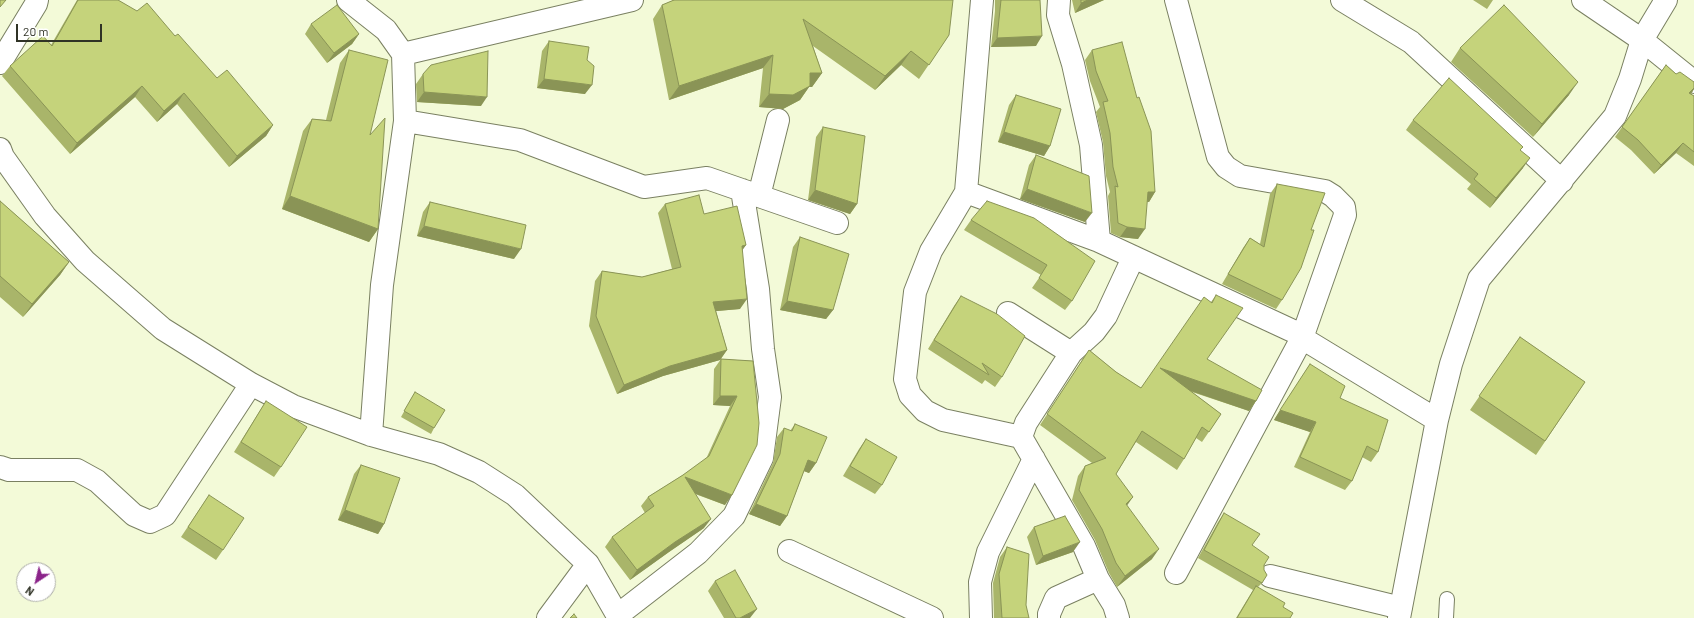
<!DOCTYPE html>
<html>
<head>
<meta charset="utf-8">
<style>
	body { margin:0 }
	#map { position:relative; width:1694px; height:618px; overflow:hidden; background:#f3fad8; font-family:Barlow,sans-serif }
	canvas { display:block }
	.north { position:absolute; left:16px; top:562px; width:40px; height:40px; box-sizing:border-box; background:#fff; border:1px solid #acada8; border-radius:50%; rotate:215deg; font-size:11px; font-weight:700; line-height:16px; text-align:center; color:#303326 }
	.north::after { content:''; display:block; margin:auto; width:14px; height:18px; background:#8b248a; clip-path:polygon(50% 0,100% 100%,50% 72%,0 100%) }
	.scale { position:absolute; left:16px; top:24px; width:86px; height:18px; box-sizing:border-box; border:2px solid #303326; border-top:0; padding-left:5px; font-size:12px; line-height:14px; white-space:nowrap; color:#303326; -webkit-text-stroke:3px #fff; paint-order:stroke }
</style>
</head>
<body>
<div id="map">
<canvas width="1694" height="618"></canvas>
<div class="north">N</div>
<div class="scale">20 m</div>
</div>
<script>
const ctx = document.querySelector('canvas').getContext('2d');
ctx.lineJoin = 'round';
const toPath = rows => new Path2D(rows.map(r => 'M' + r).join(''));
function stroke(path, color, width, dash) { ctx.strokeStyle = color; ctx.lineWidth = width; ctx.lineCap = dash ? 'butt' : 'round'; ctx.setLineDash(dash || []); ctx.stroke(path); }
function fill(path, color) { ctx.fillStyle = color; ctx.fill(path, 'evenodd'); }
const service = toPath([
	[1446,618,1447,599]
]);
const minor = toPath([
	[348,0,386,30,403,54,405,121,382,285,371,435],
	[982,0,966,192,931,251,915,292,905,379,910,395,925,411,943,420,1021,437],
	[1059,0,1058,15,1073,64,1091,145,1099,241,1295,332,1302,338,1437,420],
	[1176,0,1218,157,1226,167,1240,176,1325,191,1333,196,1344,207,1345,215,1302,338,1176,573],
	[1342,0,1411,42,1562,181],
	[1583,0,1642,40,1694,82],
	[403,54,632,0],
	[0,63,36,4,37,0],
	[405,121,520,140,644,187,707,178,837,223],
	[0,149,3,157,45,216,85,261,163,329,251,384,293,406,371,435,439,454,479,472,515,495,588,564,619,618],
	[966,192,1099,241],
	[759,196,778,120],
	[1008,313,1071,353],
	[0,467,9,470,77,470,97,481,134,515,150,522,165,515,251,384],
	[789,551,932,618],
	[1270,576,1401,608],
	[618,615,698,553,734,516,762,458,770,397,763,349,758,289,742,190],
	[548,618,588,564],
	[981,618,980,582,988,552,1034,459],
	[1049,618,1049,614,1056,598,1098,579],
	[1118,618,1114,605,1098,579,1084,546,1021,437,1026,423,1071,353,1094,332,1106,316,1133,258],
	[1399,618,1437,420,1451,364,1479,279,1615,116,1630,79,1642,40,1666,0]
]);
const wall = toPath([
	[77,0,118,0,175,36,217,78,273,125,266,136,229,167,177,104,157,122,135,97,70,154,2,76,10,66,51,45],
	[674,0,949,35,919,79,901,65,875,90,813,46,822,73,812,87,809,87,800,100,783,109,759,107,763,68,669,100,653,19,662,5],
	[995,0,1040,0,1036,46,991,47,995,11],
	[1072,0,1104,0,1075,13],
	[1473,0,1493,0,1487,9],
	[311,24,359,34,352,44,327,63,305,34],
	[549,41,587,60,585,94,537,88,542,51],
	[1460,48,1569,95,1533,137,1451,62],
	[349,50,370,135,378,229,369,242,282,209,303,131,312,119,326,120,340,63],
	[1092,50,1155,192,1149,202,1147,202,1138,239,1120,237,1111,233,1108,196,1110,192,1106,176,1103,142,1096,112,1100,107,1090,81,1085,60],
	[1666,65,1676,74,1694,82,1694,89,1691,94,1694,96,1694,166,1676,153,1654,174,1631,150,1615,137],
	[423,74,481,106,417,102,416,84],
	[1016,95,1050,146,1044,156,998,142,1009,105],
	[1413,120,1521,150,1523,168,1490,208,1467,189,1471,184,1406,130],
	[823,127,857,204,850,214,808,200,816,137],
	[1036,155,1085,222,1020,199,1029,165],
	[1277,184,1282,300,1276,309,1222,284,1243,248,1250,238,1260,244,1270,194],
	[0,201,69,262,60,275,23,317,0,297],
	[430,202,514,259,417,236,423,212],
	[665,204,704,214,746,245,742,250,740,309,716,311,727,350,720,360,663,376,617,394,589,326,595,281,602,271,642,277,672,269,658,213],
	[1034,218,1072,301,1065,310,1032,288,1041,275,964,230,971,220],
	[800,237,833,310,826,319,780,310,793,247],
	[1216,295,1207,359,1256,401,1249,411,1192,392,1221,414,1202,442,1196,438,1184,459,1177,470,1136,442,1116,474,1127,506,1152,559,1117,587,1109,573,1095,540,1072,500,1078,476,1085,466,1092,463,1040,425,1089,350,1116,372,1141,388,1211,302],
	[961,296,1002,377,995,387,985,380,982,384,928,349,954,306],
	[1520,337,1585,382,1536,455,1470,410],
	[721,359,753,361,725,505,695,494,704,528,669,552,630,580,605,547,612,537,645,513,641,506,648,497,683,475,706,459,730,406,713,405,714,369],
	[1310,364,1340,398,1378,452,1371,462,1362,457,1352,481,1345,490,1294,467,1310,432,1274,420],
	[415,392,434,428,431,434,401,417],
	[266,401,281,467,274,477,234,452],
	[795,424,816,463,809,473,804,471,787,516,780,526,749,514,773,463,777,437,784,428,790,431],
	[866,439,882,485,875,494,843,476,859,449],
	[361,465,384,524,378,534,338,520,354,474],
	[209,495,223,550,216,560,181,537],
	[1224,513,1252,545,1264,565,1262,583,1258,587,1283,607,1290,618,1236,618,1253,590,1198,558,1218,522],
	[1034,527,1073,552,1036,565,1027,537],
	[1007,547,1029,618,994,618,993,583,1000,557],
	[715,581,750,618,724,618,708,591]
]);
const shadedWall = toPath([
	[1088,0,1104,0,1075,13,1081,3],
	[359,34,352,44,327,63,334,53],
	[1042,36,1036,46,991,47,997,38],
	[911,51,901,65,875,90,885,76],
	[773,55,763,68,669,100,679,86],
	[810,73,822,73,812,87,809,87,800,100,783,109,759,107,769,94],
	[544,79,592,85,585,94,537,88],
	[1578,82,1569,95,1533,137,1542,124],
	[142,86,135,97,70,154,77,143],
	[1694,88,1694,89,1691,94,1689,93],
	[424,92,487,97,481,106,417,102],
	[184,93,177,104,157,122,164,111],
	[273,125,266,136,229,167,237,156],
	[1004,132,1050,146,1044,156,998,142],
	[1683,143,1676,153,1654,174,1661,165],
	[1530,158,1523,168,1490,208,1496,198],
	[1027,189,1092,213,1085,222,1020,199],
	[815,190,857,204,850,214,808,200],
	[1148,192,1155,192,1149,202,1141,201],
	[290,196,378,229,369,242,282,209],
	[424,226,521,249,514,259,417,236],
	[1127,227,1145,229,1138,239,1120,237],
	[746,245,739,255,742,246],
	[69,262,60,275,23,317,32,304],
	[747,299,740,309,706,312,713,302],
	[787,301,833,310,826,319,780,310],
	[727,350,720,360,663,376,617,394,624,385,670,366],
	[1160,368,1256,401,1249,411,1153,378],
	[720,396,737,396,730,406,713,405],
	[1280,410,1316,422,1310,432,1274,420],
	[808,460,816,463,809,473,801,470],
	[685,477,732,495,725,505,678,487],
	[1133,497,1126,507,1126,504],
	[756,504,787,516,780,526,749,514],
	[345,510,384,524,378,534,338,520],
	[711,519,704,528,669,552,630,580,637,570,675,542],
	[1080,542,1073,552,1036,565,1043,556],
	[1159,549,1152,559,1117,587,1125,576],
	[757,609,750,618,740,618]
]);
const building = toPath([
	[0,0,6,0,0,7,0,0],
	[78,0,118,0,137,11,147,3,175,36,178,34,217,78,227,70,273,125,237,156,184,93,164,111,142,86,77,143,10,66,43,36,52,46,78,0],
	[674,0,953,0,949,35,929,65,911,51,885,76,803,19,822,73,810,73,810,86,793,95,769,94,773,55,679,86,662,5,674,0],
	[1001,0,1040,0,1042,36,997,38,1001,0],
	[1081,0,1088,0,1081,3,1081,0],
	[337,5,359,34,334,53,311,24,337,5],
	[1504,5,1578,82,1542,124,1460,48,1504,5],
	[549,41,589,47,587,60,594,66,592,85,544,79,549,41],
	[1122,42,1137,98,1139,97,1151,131,1155,192,1148,192,1145,229,1127,227,1118,223,1115,186,1118,187,1113,167,1110,133,1103,102,1108,101,1096,71,1092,50,1122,42],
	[349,50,388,60,370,135,385,118,378,229,290,196,312,119,331,121,349,50],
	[488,51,487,97,424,92,423,74,431,65,488,51],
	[1666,65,1676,74,1680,72,1694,82,1694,88,1689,93,1694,96,1694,152,1683,143,1661,165,1638,140,1622,127,1666,65],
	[1449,78,1523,147,1520,150,1530,158,1496,198,1474,179,1478,174,1413,120,1449,78],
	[1016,95,1061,109,1050,146,1004,132,1016,95],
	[823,127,865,136,857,204,815,190,823,127],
	[1036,155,1089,176,1092,213,1027,189,1036,155],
	[1277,184,1325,193,1311,230,1314,230,1301,268,1282,300,1228,274,1250,238,1264,247,1277,184],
	[699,195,704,214,737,206,746,245,742,246,747,299,713,302,727,350,670,366,624,385,596,316,602,271,642,277,681,267,665,204,699,195],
	[0,201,69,262,32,304,0,276,0,201],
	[987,201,1034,218,1095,261,1072,301,1039,278,1047,265,971,220,987,201],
	[430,202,526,225,521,249,424,226,430,202],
	[800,237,849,254,833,310,787,301,800,237],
	[1216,295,1243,308,1207,359,1262,390,1256,401,1160,368,1221,414,1209,432,1202,427,1184,459,1142,431,1116,474,1133,497,1126,504,1159,549,1125,576,1116,563,1102,529,1079,490,1085,466,1106,458,1047,414,1089,350,1116,372,1141,388,1204,297,1212,303,1216,295],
	[961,296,997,314,1025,336,1002,377,982,363,989,375,934,340,961,296],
	[1520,337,1585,382,1545,441,1479,396,1520,337],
	[721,359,753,361,759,423,757,445,732,495,685,477,711,519,675,542,637,570,612,537,654,506,648,497,683,475,709,456,737,396,720,396,721,359],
	[1310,364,1345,386,1340,398,1388,420,1378,452,1367,446,1352,481,1300,457,1316,422,1280,410,1310,364],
	[415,392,445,410,434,428,404,411,415,392],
	[266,401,307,427,281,467,241,442,266,401],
	[795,424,827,437,816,463,808,460,787,516,756,504,780,454,784,428,792,431,795,424],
	[866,439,897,457,882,485,850,466,866,439],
	[361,465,400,478,384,524,345,510,361,465],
	[209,495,244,518,223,550,188,527,209,495],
	[1224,513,1260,534,1252,545,1269,557,1264,565,1264,570,1267,575,1262,583,1204,550,1224,513],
	[1065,516,1080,542,1043,556,1034,527,1065,516],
	[1007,547,1029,554,1026,605,1029,618,1002,618,999,574,1007,547],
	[735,570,757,609,740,618,736,618,715,581,735,570],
	[1256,586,1285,603,1283,607,1293,613,1290,618,1237,618,1256,586],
	[574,614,577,618,570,618,574,614]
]);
stroke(service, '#7a8062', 16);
stroke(minor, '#7a8062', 24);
stroke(service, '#fff', 14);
stroke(minor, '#fff', 22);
fill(wall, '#a9b56a');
fill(shadedWall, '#8a9456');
fill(building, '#c5d37b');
stroke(building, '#8a9456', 1);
</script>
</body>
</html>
